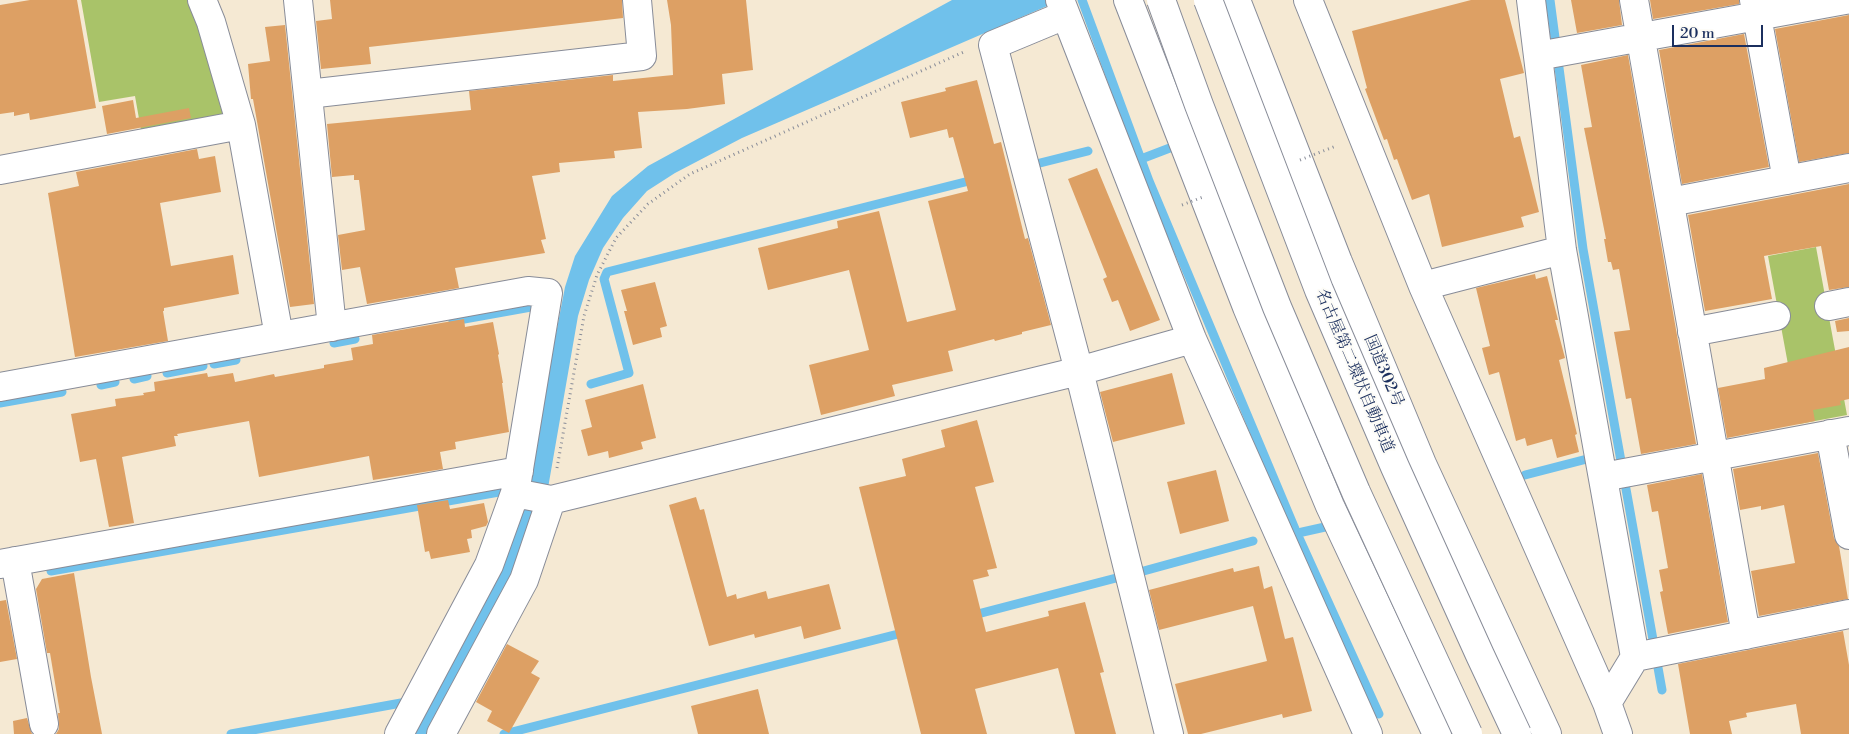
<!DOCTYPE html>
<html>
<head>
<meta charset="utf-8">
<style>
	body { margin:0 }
	#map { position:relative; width:1849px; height:734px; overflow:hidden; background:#f5e9d3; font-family:"Libre Bodoni",serif }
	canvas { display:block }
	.scale { position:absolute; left:1672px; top:25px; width:91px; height:22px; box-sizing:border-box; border:2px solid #1b2f5e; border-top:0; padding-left:6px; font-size:15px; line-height:18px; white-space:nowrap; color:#1b2f5e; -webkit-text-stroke:4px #fdfcf7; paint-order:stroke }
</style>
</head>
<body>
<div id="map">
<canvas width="1849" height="734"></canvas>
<div class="scale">20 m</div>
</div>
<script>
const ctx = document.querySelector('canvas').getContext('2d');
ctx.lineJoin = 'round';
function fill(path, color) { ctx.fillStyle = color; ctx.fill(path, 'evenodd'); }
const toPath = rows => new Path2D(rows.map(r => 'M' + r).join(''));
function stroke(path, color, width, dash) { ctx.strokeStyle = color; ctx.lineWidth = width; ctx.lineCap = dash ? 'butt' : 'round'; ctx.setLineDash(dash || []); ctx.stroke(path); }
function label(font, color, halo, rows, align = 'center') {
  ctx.font = font + ' "Libre Bodoni","Noto Serif JP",serif'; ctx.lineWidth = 4; ctx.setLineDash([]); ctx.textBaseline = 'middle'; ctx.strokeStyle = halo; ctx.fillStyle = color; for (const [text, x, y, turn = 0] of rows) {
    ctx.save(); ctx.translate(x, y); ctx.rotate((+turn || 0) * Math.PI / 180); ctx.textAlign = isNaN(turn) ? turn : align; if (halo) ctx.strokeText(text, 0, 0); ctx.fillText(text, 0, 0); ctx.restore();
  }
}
const green = toPath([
	[81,0,191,0,213,58,223,116,141,130,135,96,99,102],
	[1816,247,1847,415,1799,424,1768,256]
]);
const water = toPath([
	[952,0,1061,0,742,138,675,173,647,191,623,218,603,248,589,280,578,316,548,488,517,580,433,734,412,734,522,509,565,287,575,256,612,196,648,166]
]);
const stream = toPath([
	[1082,0,1149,181,1295,529,1379,714],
	[1550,0,1583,249,1662,690],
	[1141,159,1175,146],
	[1040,163,1088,151],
	[453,321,531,307],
	[334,343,355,339],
	[214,364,236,360],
	[167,373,203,366],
	[134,379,147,376],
	[591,384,629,373,604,279,607,272,977,179],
	[101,385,115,382],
	[0,403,62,392],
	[1525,475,1587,459],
	[1298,533,1325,527],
	[51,571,499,492],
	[1140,572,1253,541],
	[970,616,1120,577],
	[231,734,401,703],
	[504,734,906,632]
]);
const building = toPath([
	[30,0,77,0,96,108,30,120,29,113,14,116,14,112,0,114,0,5],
	[330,0,622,0,623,18,369,47,371,64,321,69,316,21,332,19],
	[667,0,746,0,753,70,722,74,725,104,687,109,638,112,642,148,614,151,615,158,559,163,560,172,532,176,546,239,541,240,545,253,455,268,459,288,367,304,360,267,342,270,338,235,365,230,359,180,354,180,354,175,332,177,327,124,471,110,469,91,613,75,613,81,673,75,671,25],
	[1471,0,1505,0,1524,73,1500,79,1514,138,1520,136,1539,212,1521,217,1524,227,1442,247,1429,194,1412,200,1397,159,1394,160,1387,139,1384,140,1365,89,1367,88,1352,31],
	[1571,0,1619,0,1622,25,1577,33],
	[1650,0,1739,0,1739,4,1653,19],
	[1849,15,1849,153,1799,162,1775,29],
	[285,25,314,304,290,307,253,99,251,99,248,64,270,61,265,27],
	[1744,34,1769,167,1682,184,1659,50],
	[1628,55,1696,444,1641,454,1631,398,1626,399,1614,332,1630,330,1619,269,1613,270,1611,262,1608,262,1604,239,1606,239,1584,128,1592,127,1581,65],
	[977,80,994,144,1001,142,1025,239,1028,238,1051,325,1022,332,1022,334,995,341,994,339,948,351,953,371,892,385,895,396,821,415,809,365,869,350,849,270,768,290,758,248,838,228,837,221,879,211,907,322,956,310,928,201,968,191,953,137,949,138,947,129,910,138,901,102,946,91,945,88],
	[133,100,136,118,189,108,191,118,107,134,102,106],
	[197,149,199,159,215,156,221,192,160,203,171,266,233,255,239,294,164,308,164,311,163,311,168,341,75,357,48,193,79,186,76,172],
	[1097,168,1160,320,1130,331,1118,300,1112,302,1103,279,1107,277,1068,179],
	[1849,184,1849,287,1829,290,1821,246,1764,256,1772,299,1705,311,1688,215],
	[1535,274,1536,279,1547,276,1558,320,1555,320,1565,358,1559,360,1577,434,1575,435,1579,452,1557,458,1552,439,1527,446,1525,438,1516,441,1499,372,1489,375,1482,348,1490,346,1476,288],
	[655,282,667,326,660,328,662,337,633,345,624,311,627,311,621,290],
	[1849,318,1849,331,1837,332,1835,321],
	[464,319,465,327,493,322,499,354,498,355,503,383,502,383,509,432,455,442,456,449,440,452,443,469,373,480,369,456,259,477,249,421,177,434,178,436,174,436,176,446,122,457,134,523,109,527,96,459,80,462,71,414,116,406,115,399,144,395,143,393,155,391,154,382,207,373,208,377,233,373,235,382,274,374,275,377,324,368,324,365,353,360,351,348,373,344,372,335],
	[1849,347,1849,399,1840,401,1841,405,1813,410,1815,421,1727,438,1718,388,1765,379,1764,368],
	[1172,373,1185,424,1113,442,1100,392],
	[643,384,656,438,641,442,643,449,609,458,608,451,588,456,581,430,592,427,585,400],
	[977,420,994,482,975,487,997,568,987,570,989,576,973,580,986,632,1049,616,1048,611,1085,602,1104,672,1100,673,1116,734,1075,734,1058,668,975,689,987,734,921,734,859,487,906,476,902,459,945,447,941,430],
	[1818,453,1834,538,1839,546,1848,599,1759,616,1751,571,1795,563,1784,505,1761,510,1761,506,1740,510,1733,469],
	[1216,470,1229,521,1180,534,1167,482],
	[1702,474,1728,622,1668,634,1660,592,1663,591,1659,570,1668,568,1658,511,1652,512,1647,485],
	[696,497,700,510,704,509,727,597,736,594,737,599,766,591,768,599,829,584,841,629,804,639,801,626,755,638,754,634,709,646,669,505],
	[448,500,450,509,484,503,488,522,486,526,471,530,472,538,467,539,470,552,431,559,429,551,425,552,417,505],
	[1259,566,1264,589,1272,586,1285,639,1293,637,1312,711,1283,718,1282,714,1201,734,1188,734,1175,684,1267,661,1253,606,1159,630,1149,590,1233,568,1234,572],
	[74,573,91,677,102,734,56,734,59,729,58,713,60,713,50,653,47,653,36,589,42,579],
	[6,600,17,659,0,662,0,601],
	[1843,631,1849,665,1849,734,1801,734,1796,704,1746,713,1747,717,1729,721,1732,734,1690,734,1678,664],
	[507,644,539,661,531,673,540,678,509,733,487,721,492,711,476,702],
	[758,689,769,734,698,734,691,706],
	[27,718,32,734,14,734,13,721]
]);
const path = toPath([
	[557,468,584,316,597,275,616,238,648,204,690,174,966,51]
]);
const minor = toPath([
	[202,0,211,22,241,125,279,336],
	[298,0,332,327],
	[1060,0,1192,339,1368,734],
	[1308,0,1423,286,1607,703,1618,734],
	[1531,0,1562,250,1635,657,1607,703],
	[1634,0,1746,635],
	[1754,0,1787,180],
	[1065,15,993,45,1079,371,1169,734],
	[1538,56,1845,0],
	[308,94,642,56,637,0],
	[0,170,241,125],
	[1670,202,1849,168],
	[1423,286,1562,250],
	[1829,306,1849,302],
	[1692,332,1776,316],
	[0,387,528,291,548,293,515,493,489,565,399,734],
	[1830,434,1849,535],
	[1603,477,1849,431],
	[515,493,551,500,1079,371,1192,339],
	[15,561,44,724],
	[0,564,519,471],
	[1635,657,1849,614],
	[441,734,524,580,551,500]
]);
const highway = toPath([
	[1128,0,1247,307,1330,506,1437,734],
	[1236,0,1338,262,1422,464,1547,734]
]);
const pathBridge = toPath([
	[1300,160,1336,146],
	[1182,205,1203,197]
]);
const highwayBridge = toPath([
	[1161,0,1199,105,1277,307,1356,492,1468,734],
	[1208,0,1319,290,1395,467,1480,655,1517,734]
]);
const streetNames = [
	["名古屋第二環状自動車道",1354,371,67],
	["国道302号",1383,371,67]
];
fill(green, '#a9c369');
fill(water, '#70c1eb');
stroke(stream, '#70c1eb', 9);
fill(building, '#dda064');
stroke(minor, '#888c98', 30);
stroke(highway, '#888c98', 30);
stroke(path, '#888c98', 3, [1, 4]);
stroke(minor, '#fff', 28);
stroke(highway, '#fff', 28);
stroke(highwayBridge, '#888c98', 30, []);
stroke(pathBridge, '#888c98', 3, [1, 4]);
stroke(highwayBridge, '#fff', 28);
label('16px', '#1b2f5e', '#fdfcf7', streetNames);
</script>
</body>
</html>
